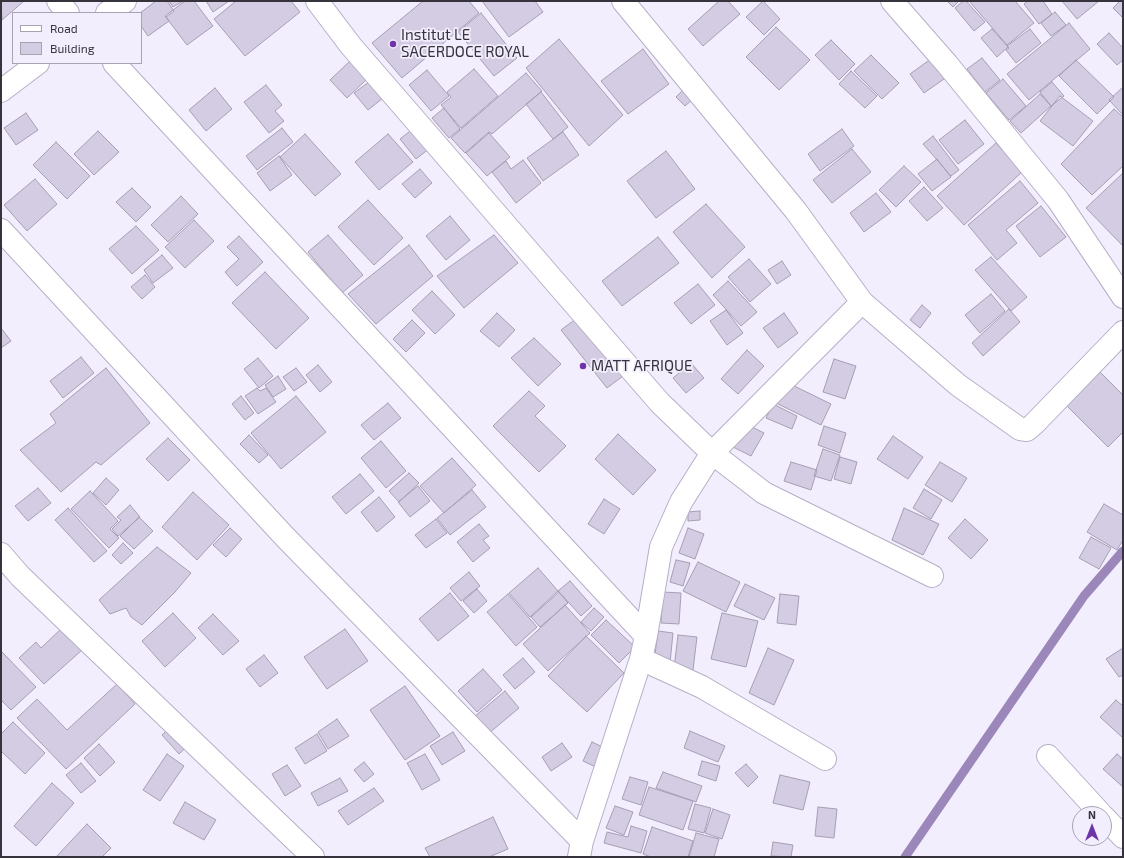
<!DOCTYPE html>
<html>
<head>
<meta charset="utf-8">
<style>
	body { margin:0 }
	#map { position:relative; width:1124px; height:858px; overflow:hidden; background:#f3eefd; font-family:"Exo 2",sans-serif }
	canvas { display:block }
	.frame { position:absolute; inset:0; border:2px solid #36333c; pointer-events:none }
	.legend { position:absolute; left:12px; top:12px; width:130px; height:52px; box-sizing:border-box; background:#f3eefd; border:1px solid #a7a3b0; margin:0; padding:5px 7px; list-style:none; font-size:12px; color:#36333c }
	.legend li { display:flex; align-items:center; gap:8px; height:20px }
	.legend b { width:20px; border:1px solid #a7a3b0 }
	.north { position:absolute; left:1072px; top:806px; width:40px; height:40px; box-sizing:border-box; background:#f3eefd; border:1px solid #a7a3b0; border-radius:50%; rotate:0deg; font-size:11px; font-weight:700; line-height:16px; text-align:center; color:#36333c }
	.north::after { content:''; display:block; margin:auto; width:14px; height:18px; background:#6e34aa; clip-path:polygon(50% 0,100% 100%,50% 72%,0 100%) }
</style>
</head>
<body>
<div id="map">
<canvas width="1124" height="858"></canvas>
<div class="frame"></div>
<ul class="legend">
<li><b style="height:5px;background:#fff"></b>Road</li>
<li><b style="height:11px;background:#d4cce3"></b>Building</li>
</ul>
<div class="north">N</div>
</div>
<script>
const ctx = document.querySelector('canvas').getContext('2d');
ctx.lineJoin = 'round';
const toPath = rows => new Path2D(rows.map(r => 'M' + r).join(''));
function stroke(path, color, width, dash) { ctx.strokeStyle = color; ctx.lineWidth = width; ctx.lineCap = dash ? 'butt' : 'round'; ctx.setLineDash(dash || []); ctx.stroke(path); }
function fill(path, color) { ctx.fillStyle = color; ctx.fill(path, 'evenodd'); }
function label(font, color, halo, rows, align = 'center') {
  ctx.font = font + ' "Exo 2",sans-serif'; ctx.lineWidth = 3.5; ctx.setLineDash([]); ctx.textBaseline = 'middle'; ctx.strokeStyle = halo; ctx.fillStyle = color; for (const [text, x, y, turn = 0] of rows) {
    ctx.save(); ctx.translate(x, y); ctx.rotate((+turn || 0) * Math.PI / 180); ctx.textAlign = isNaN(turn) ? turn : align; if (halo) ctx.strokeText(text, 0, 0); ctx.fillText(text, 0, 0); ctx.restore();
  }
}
const stream = toPath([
	[905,857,1084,596,1123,551]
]);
const building = toPath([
	[1,1,24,1,2,20,1,1],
	[156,1,167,1,174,11,166,17,169,21,148,36,141,26,140,13,156,1],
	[169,1,183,1,173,7,169,1],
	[185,1,194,1,213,26,187,45,165,16,185,1],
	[206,1,229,1,213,12,206,1],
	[236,1,291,1,300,12,245,56,214,19,236,1],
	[423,1,469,1,479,13,402,78,372,43,423,1],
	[482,1,535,1,543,12,509,37,482,1],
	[719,1,728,1,740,14,703,46,688,29,719,1],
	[763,1,780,19,764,35,746,17,763,1],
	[947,1,959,1,953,7,947,1],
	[963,1,966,1,985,22,974,31,955,8,963,1],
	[969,1,1015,1,1034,23,1007,45,969,1],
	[1028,1,1043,1,1052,14,1039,24,1024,4,1028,1],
	[1062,1,1099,1,1077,19,1062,1],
	[1120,1,1123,1,1123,18,1113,8,1120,1],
	[1055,12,1066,25,1051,36,1041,23,1055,12],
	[481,13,517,58,494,76,458,32,481,13],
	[1069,23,1090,49,1029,100,1007,74,1069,23],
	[776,27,810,60,779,90,746,57,776,27],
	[992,29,1008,47,997,57,981,38,992,29],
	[1030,29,1041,43,1016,63,1006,50,1009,48,1007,46,1030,29],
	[1109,33,1123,48,1123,60,1117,65,1097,44,1109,33],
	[559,39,623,115,589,146,526,68,559,39],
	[831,40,855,64,839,80,815,55,831,40],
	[643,49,669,84,628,114,601,81,643,49],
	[939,53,954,72,924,93,910,74,939,53],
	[871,55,899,83,882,99,854,71,871,55],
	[982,58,1000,80,985,92,967,69,982,58],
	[1076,60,1114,97,1097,114,1059,76,1076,60],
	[350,61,367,79,347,98,330,80,350,61],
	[474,69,498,96,461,128,441,105,451,97,447,92,474,69],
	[427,70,449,96,431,111,409,85,427,70],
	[851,71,877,96,865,108,839,84,851,71],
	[526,73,542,91,492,134,489,132,465,153,451,138,526,73],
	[1003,79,1026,106,1009,120,986,93,1003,79],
	[369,82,383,98,368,110,354,93,369,82],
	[1052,82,1064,96,1051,106,1040,92,1052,82],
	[266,85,282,105,275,111,284,121,269,133,244,102,266,85],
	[1123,87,1123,115,1109,100,1123,87],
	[215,88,232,109,206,131,189,110,215,88],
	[684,89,693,99,685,106,676,97,684,89],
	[541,92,568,127,553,139,526,104,541,92],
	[1040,94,1051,106,1021,133,1010,121,1040,94],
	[1060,96,1093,121,1073,146,1040,121,1060,96],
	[444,108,460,129,449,138,432,118,444,108],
	[1114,109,1123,117,1123,166,1092,195,1061,164,1114,109],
	[26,113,38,130,16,145,4,128,26,113],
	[965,120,984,144,958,164,939,140,965,120],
	[282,128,293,142,257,170,246,156,282,128],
	[414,128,430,148,416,159,400,139,414,128],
	[842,129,854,146,820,171,808,154,842,129],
	[98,131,119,152,94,175,74,154,98,131],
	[563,132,579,155,543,181,527,158,563,132],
	[489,133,510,157,487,176,466,153,489,133],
	[305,134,341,174,315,196,280,157,305,134],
	[388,134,413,162,379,190,355,162,388,134],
	[933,136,959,170,951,176,923,144,933,136],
	[56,142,90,176,67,199,33,165,56,142],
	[996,143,1022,172,964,225,937,196,996,143],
	[852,149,871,172,832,203,813,180,852,149],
	[666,151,695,189,656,218,627,181,666,151],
	[279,156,292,175,270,191,257,173,279,156],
	[937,159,951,177,932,191,918,174,937,159],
	[523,160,541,183,516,203,492,172,506,161,511,169,523,160],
	[904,166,921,182,896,207,879,190,904,166],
	[420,169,432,183,415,198,402,184,420,169],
	[1123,173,1123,246,1086,208,1123,173],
	[35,179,57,204,27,231,4,205,35,179],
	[1020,181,1038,203,1006,230,1017,243,997,260,968,225,1020,181],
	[924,187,943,208,927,221,909,201,924,187],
	[132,188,151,207,136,222,116,202,132,188],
	[876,193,891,212,864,232,850,213,876,193],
	[181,196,198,214,168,242,151,225,181,196],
	[368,200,403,238,374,265,338,227,368,200],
	[706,204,745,247,712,278,673,232,706,204],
	[1041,206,1066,237,1040,257,1016,226,1041,206],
	[450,216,470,240,446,260,426,236,450,216],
	[194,220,214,241,185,268,165,247,194,220],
	[136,226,159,250,132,274,109,249,136,226],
	[328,235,363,275,342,293,308,252,328,235],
	[494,235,518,263,464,308,437,276,494,235],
	[239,236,263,262,237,286,225,272,239,259,227,247,239,236],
	[658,237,679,263,622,306,602,281,658,237],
	[409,245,433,276,376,324,348,294,409,245],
	[162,255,173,268,153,283,144,270,162,255],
	[991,257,1027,297,1011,311,975,270,991,257],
	[749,259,771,284,750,302,728,277,749,259],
	[782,261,791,275,777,284,768,270,782,261],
	[265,272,309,318,276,349,232,303,265,272],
	[145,275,155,287,142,299,131,287,145,275],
	[728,281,757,312,741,326,713,295,728,281],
	[698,284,715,305,691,324,674,303,698,284],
	[432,291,455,315,435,334,412,310,432,291],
	[991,294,1005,311,980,333,965,315,991,294],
	[922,305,931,313,920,328,910,320,922,305],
	[1009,309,1020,322,983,356,972,343,1009,309],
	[726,310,743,333,727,345,710,321,726,310],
	[497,313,515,330,499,347,480,331,497,313],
	[784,313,798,333,778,348,763,328,784,313],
	[577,318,623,376,607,388,561,330,577,318],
	[412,320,425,333,406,352,393,339,412,320],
	[1,328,11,341,1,348,1,328],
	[534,338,561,364,538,386,511,358,534,338],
	[747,350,764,366,738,394,721,379,747,350],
	[81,357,94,373,63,398,50,381,81,357],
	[258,358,273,376,259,388,244,369,258,358],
	[834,359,856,366,845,399,823,392,834,359],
	[691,363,704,378,686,393,673,378,691,363],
	[318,365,332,382,320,392,306,375,318,365],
	[106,368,150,423,101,465,96,462,61,492,20,450,56,423,50,414,106,368],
	[296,368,307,382,294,391,283,377,296,368],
	[1098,370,1123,395,1123,432,1108,447,1065,404,1098,370],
	[278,376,286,389,273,397,265,385,278,376],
	[784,381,831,404,821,425,774,402,784,381],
	[257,388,260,391,266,388,276,402,258,414,245,396,257,388],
	[529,391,545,406,535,416,566,446,539,472,493,426,529,391],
	[241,396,254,413,245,420,232,404,241,396],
	[296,396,326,432,281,469,251,433,296,396],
	[388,403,401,418,374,440,361,425,388,403],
	[773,404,797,416,792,429,766,418,773,404],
	[744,423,764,433,751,456,731,446,744,423],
	[824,426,846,433,840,453,818,445,824,426],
	[618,434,656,470,633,495,595,459,618,434],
	[249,435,268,455,259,463,240,444,249,435],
	[893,436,923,457,908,479,877,459,893,436],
	[168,438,190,460,168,481,146,459,168,438],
	[381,441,406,471,386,488,361,458,381,441],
	[823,449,840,455,831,481,814,476,823,449],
	[840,457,857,462,851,484,834,479,840,457],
	[452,458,476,485,444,513,420,486,452,458],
	[791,462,817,470,811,490,784,481,791,462],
	[940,462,967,478,952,502,925,485,940,462],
	[409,473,419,483,399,502,389,491,409,473],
	[360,474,374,491,346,514,332,497,360,474],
	[106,478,119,490,106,505,93,493,106,478],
	[418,486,430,501,410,517,398,502,418,486],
	[38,488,51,503,28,521,15,506,38,488],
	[924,489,942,500,931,519,913,508,924,489],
	[472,490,486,507,450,535,437,518,472,490],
	[90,491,118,521,110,529,119,538,109,548,71,509,90,491],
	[193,492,229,525,197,560,162,527,193,492],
	[379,497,395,517,377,532,361,512,379,497],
	[604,499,620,509,604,534,588,524,604,499],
	[1104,504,1123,515,1123,540,1117,550,1087,532,1104,504],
	[130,505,140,517,118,536,112,529,121,520,117,517,130,505],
	[68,508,107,551,94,562,55,520,68,508],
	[904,508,939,524,923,555,892,540,904,508],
	[700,511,700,520,688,521,688,512,700,511],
	[139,517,153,531,134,549,120,536,139,517],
	[436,519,447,533,426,548,415,535,436,519],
	[965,519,988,540,971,559,948,538,965,519],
	[479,524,489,536,483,540,490,548,473,562,457,542,479,524],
	[230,528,242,539,226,557,213,545,230,528],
	[688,528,704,534,695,559,679,553,688,528],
	[1091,537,1111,548,1099,569,1079,558,1091,537],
	[123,543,133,553,121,564,112,555,123,543],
	[157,547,191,573,175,592,142,625,131,617,126,608,110,614,99,600,157,547],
	[676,560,690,563,683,586,670,582,676,560],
	[698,562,740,582,726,612,683,591,698,562],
	[538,568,558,591,530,617,509,593,538,568],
	[469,572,480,586,461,601,450,588,469,572],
	[570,581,592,606,581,616,558,591,570,581],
	[745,584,775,598,764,620,734,606,745,584],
	[477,589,487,601,474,613,463,601,477,589],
	[559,592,568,603,540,627,531,617,559,592],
	[663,592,681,593,679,624,661,623,663,592],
	[450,593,469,616,438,641,419,619,450,593],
	[508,594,537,627,516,646,487,612,508,594],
	[780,594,799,596,796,625,777,623,780,594],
	[565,605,590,633,548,671,523,644,565,605],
	[594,608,604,617,591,631,581,622,594,608],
	[173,613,196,638,165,667,142,641,173,613],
	[722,613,758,621,746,667,711,659,722,613],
	[213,614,239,641,223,655,198,628,213,614],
	[606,620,635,647,619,663,591,635,606,620],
	[61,629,82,650,44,684,19,658,36,642,41,648,61,629],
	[345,629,368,661,327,689,304,657,345,629],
	[658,631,673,633,670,663,654,662,658,631],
	[678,635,697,637,693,670,674,668,678,635],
	[586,636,624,673,587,712,548,676,586,636],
	[768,648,794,660,774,705,749,693,768,648],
	[1123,648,1123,675,1119,677,1106,659,1123,648],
	[1,651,36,687,11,710,1,700,1,651],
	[264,655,278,673,260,687,246,669,264,655],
	[523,658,535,672,515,689,503,675,523,658],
	[483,669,502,690,477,712,458,691,483,669],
	[117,684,135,704,66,769,17,718,37,699,67,730,117,684],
	[405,686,440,736,405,760,370,710,405,686],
	[505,691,519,708,488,734,474,717,505,691],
	[1116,700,1123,706,1123,738,1100,717,1116,700],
	[337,719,349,736,328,749,318,732,337,719],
	[13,722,45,753,25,774,1,751,1,734,13,722],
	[175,723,192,742,179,754,162,735,175,723],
	[690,731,725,746,718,762,684,748,690,731],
	[453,732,465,751,442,765,430,746,453,732],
	[317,734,327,751,305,764,295,748,317,734],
	[592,742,609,750,600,769,583,761,592,742],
	[562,743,572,757,551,771,542,757,562,743],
	[99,744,115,762,100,776,84,758,99,744],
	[167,754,184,766,160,801,143,790,167,754],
	[425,754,440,780,422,790,407,763,425,754],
	[1117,754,1123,759,1123,787,1103,769,1117,754],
	[702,761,720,766,716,781,698,775,702,761],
	[364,762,374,774,364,782,354,770,364,762],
	[81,763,96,781,81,793,66,775,81,763],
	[746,764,758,777,748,787,735,773,746,764],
	[287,765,301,786,285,796,272,774,287,765],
	[663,772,702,786,696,802,656,788,663,772],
	[780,775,810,782,803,810,773,803,780,775],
	[630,777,648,782,641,805,622,799,630,777],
	[340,778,348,791,318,806,311,793,340,778],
	[52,783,74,803,36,846,14,826,52,783],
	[649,787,693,801,683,830,639,815,649,787],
	[374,788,384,801,348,825,338,811,374,788],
	[185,802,216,820,204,840,173,823,185,802],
	[695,804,711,808,704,833,688,829,695,804],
	[615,806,633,812,624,835,606,828,615,806],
	[818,807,837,809,834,838,815,836,818,807],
	[713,809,730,815,722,839,705,833,713,809],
	[493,817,508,849,489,857,430,857,425,848,493,817],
	[87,824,111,848,102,857,56,857,87,824],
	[631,826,647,831,641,853,604,843,607,832,628,837,631,826],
	[652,827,693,841,688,857,651,857,643,854,652,827],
	[696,833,719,839,714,857,689,857,696,833],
	[773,842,793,845,791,857,771,856,773,842]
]);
const minor = toPath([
	[58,1,68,13],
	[317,1,351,46,660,403,712,453,764,493,932,576],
	[623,1,796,211,862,302,958,385,1020,429,1027,430,1034,424,1123,332],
	[892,1,947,64,1058,200,1123,297],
	[107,13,125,1],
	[114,63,646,636,641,659,582,841,579,857],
	[1,91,38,63],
	[1,230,285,537,582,841],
	[1,554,20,576,313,857],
	[646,636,661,547,681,502,712,453,862,302],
	[641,659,702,687,825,759],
	[1048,756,1101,814],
	[1104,817,1123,837]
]);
const markers = [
	[393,44,4,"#6e34aa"],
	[583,366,4,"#6e34aa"]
];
const poiNames = [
	["Institut LE",401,35],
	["SACERDOCE ROYAL",401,52],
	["MATT AFRIQUE",591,366]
];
stroke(stream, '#9b87b9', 9);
fill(building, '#d4cce3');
stroke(building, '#a69eb4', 1);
stroke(minor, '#b7afc6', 24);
stroke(minor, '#fff', 22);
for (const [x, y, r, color] of markers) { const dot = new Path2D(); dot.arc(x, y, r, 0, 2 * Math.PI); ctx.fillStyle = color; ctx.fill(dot); stroke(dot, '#f3eefd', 1.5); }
label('15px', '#36333c', '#f3eefd', poiNames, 'left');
</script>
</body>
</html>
